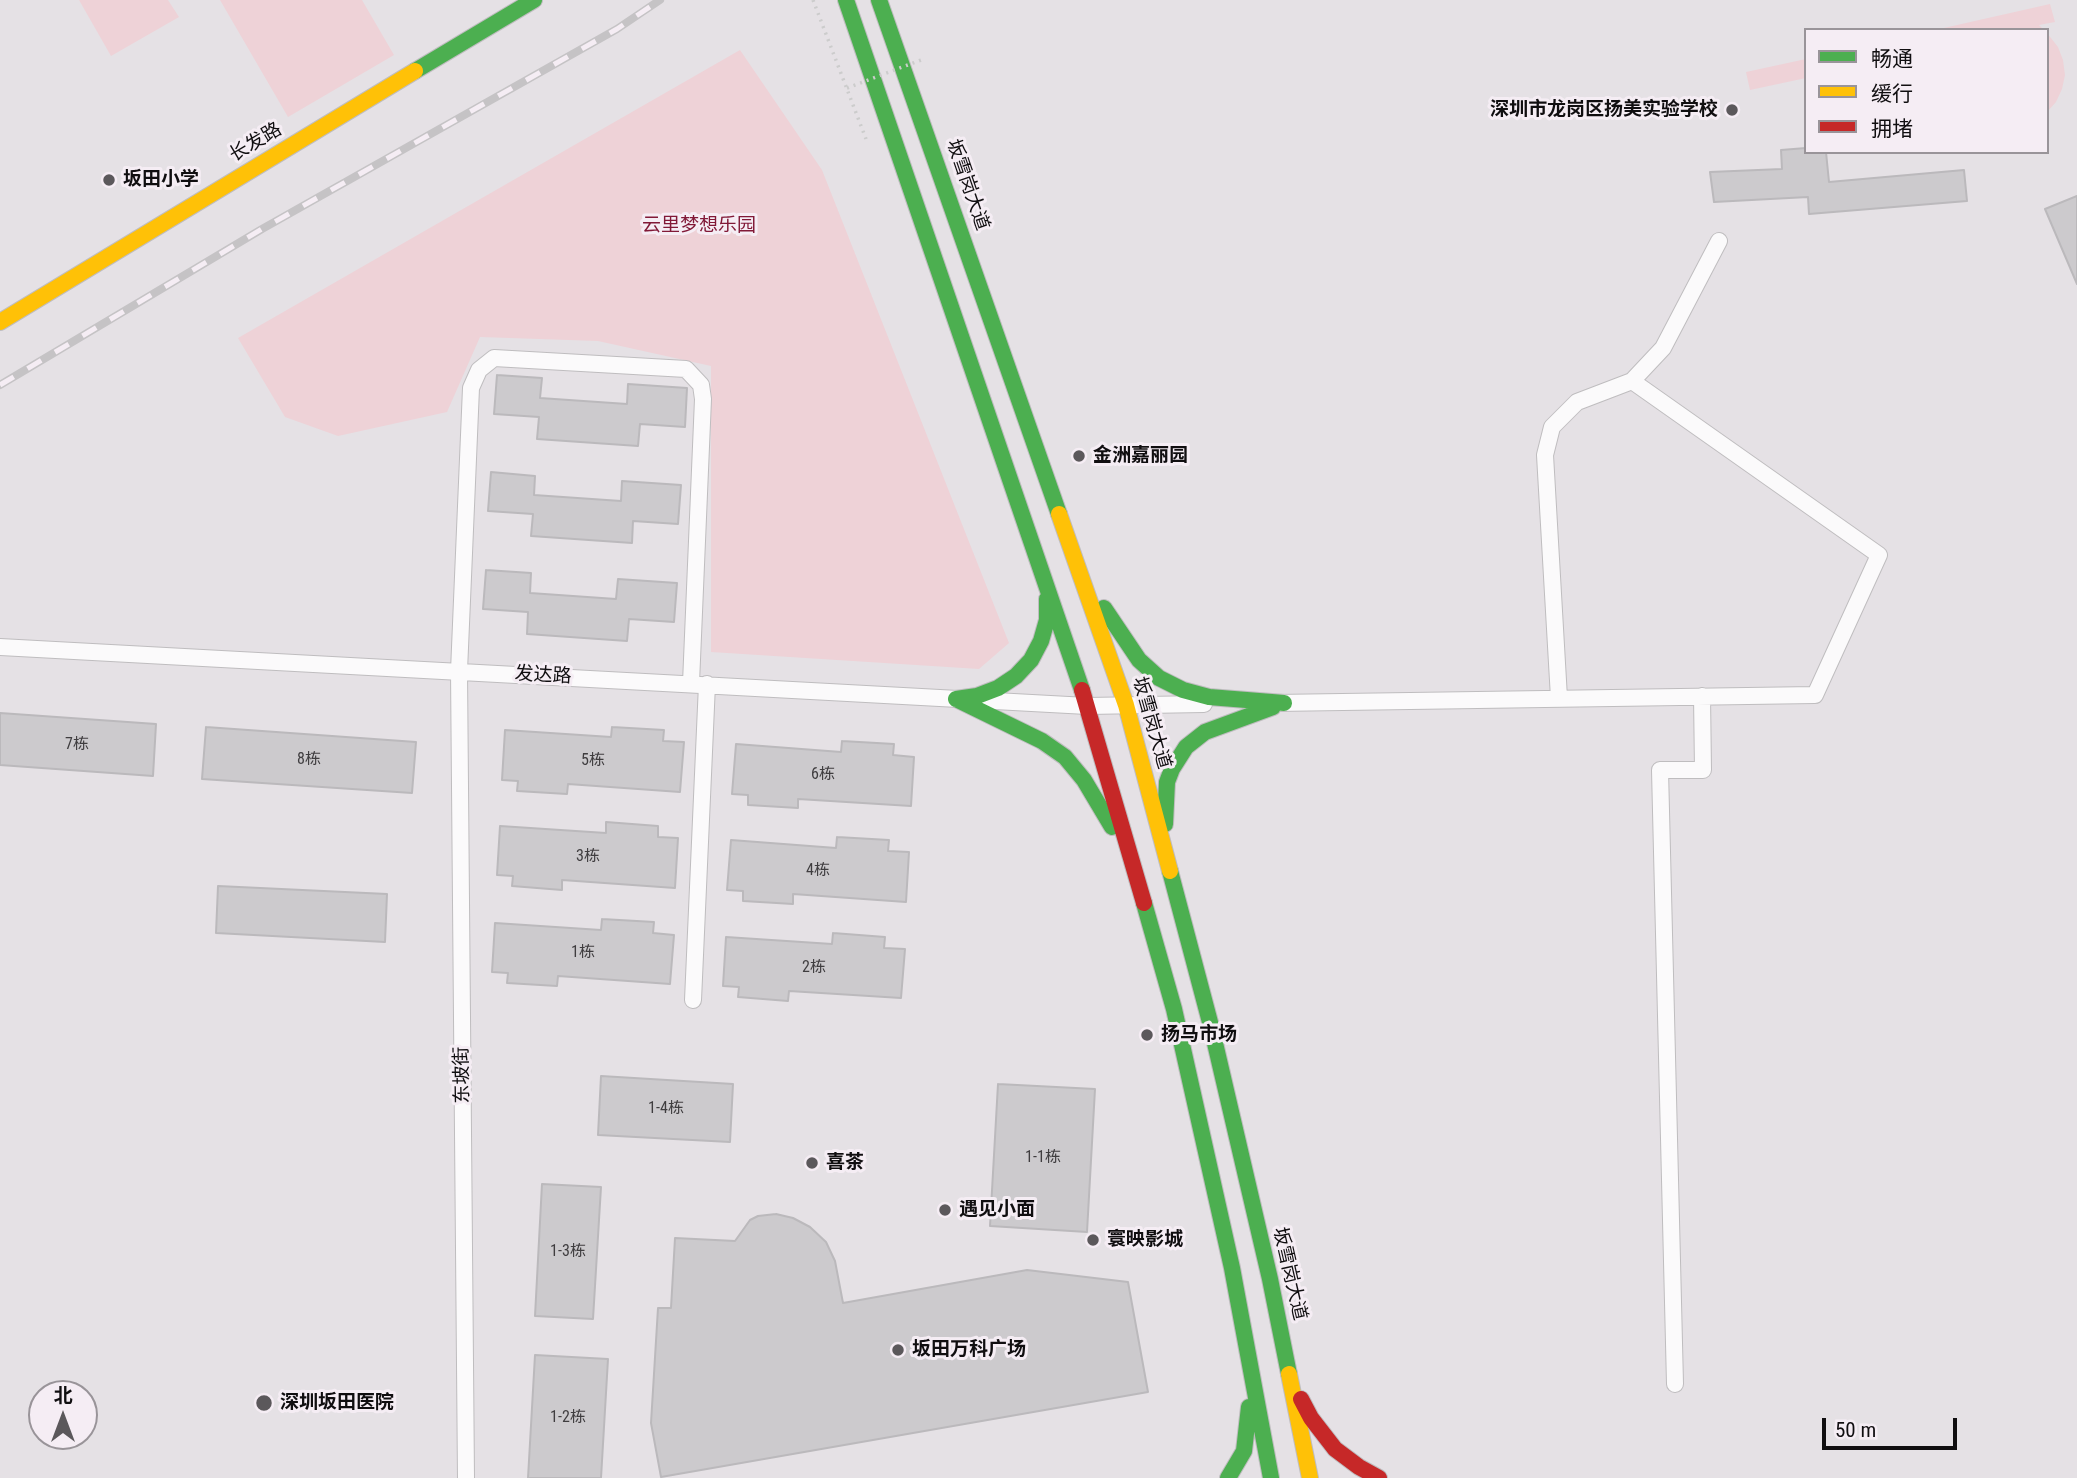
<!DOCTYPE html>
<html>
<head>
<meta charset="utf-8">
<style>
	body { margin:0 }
	#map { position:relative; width:2077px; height:1478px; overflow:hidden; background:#e5e1e5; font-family:"Roboto Condensed","Noto Sans SC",sans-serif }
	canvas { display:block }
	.legend { position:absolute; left:1804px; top:28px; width:245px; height:126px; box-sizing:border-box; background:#f5edf4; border:2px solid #999499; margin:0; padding:9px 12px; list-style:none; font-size:21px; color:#100e10 }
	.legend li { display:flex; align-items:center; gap:14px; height:35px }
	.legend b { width:35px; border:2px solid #999499 }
	.north { position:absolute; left:28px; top:1380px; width:70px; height:70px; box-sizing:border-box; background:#f5edf4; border:2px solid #999499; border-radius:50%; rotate:0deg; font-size:19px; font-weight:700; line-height:28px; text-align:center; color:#100e10 }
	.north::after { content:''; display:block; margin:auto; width:24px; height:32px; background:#5b585b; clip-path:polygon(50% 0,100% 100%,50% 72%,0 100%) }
	.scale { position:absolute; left:1822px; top:1418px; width:135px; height:32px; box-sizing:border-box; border:4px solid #100e10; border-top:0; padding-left:9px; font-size:21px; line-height:24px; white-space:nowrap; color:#100e10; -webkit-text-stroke:5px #f5edf4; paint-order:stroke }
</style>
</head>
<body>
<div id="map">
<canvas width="2077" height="1478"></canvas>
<ul class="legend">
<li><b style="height:9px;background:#4caf50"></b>畅通</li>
<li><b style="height:9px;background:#ffc107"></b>缓行</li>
<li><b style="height:9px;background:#c62828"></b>拥堵</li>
</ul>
<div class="north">北</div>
<div class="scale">50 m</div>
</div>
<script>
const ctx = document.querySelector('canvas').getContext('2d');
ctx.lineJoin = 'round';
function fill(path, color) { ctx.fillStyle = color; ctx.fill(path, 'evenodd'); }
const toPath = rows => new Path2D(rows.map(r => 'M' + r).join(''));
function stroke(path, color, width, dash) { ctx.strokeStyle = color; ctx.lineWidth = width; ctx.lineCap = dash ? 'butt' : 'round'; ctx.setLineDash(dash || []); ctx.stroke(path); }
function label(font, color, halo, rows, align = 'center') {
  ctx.font = font + ' "Roboto Condensed","Noto Sans SC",sans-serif'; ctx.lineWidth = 6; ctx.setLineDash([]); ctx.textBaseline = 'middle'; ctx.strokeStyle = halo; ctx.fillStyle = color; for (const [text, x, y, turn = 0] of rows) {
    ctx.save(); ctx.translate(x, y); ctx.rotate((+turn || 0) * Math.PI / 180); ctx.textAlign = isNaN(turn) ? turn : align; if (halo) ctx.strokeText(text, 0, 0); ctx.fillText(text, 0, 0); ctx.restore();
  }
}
const green = toPath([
	[79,0,168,0,179,17,111,56],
	[220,0,362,0,394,55,288,117],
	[2050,4,2055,22,2039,25,2044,30,1935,30],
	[2047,33,2058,47,2063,60,2065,75,2062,89,2056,102,2047,112],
	[740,50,822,170,1009,643,979,669,711,652,711,366,598,341,480,337,447,412,338,436,285,417,238,338],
	[1806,59,1806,78,1750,90,1746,72]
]);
const building = toPath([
	[1806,148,1806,152,1826,152,1829,182,1964,170,1967,201,1809,214,1808,197,1714,202,1710,172,1782,169,1781,150,1806,148],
	[2077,196,2077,284,2045,209,2077,196],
	[497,375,542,378,540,398,627,404,628,384,687,388,685,427,640,424,638,446,537,439,539,417,494,414,497,375],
	[491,472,535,476,534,495,621,501,622,481,681,485,678,524,633,521,632,543,531,536,533,514,488,511,491,472],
	[486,570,531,573,530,593,616,599,618,579,677,583,674,622,629,619,627,641,527,634,528,612,483,609,486,570],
	[0,713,156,724,153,776,0,765,0,713],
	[206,727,416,742,412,793,202,779,206,727],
	[612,727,664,730,663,741,684,742,680,792,568,784,567,794,517,791,518,781,502,780,505,730,611,737,612,727],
	[842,741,894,744,893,755,914,757,911,806,798,799,798,808,748,805,748,795,732,794,736,744,841,752,842,741],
	[606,822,658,826,658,837,678,838,675,888,562,880,562,890,512,886,513,876,497,875,500,826,606,833,606,822],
	[837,837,889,840,888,851,909,852,906,902,793,894,793,904,743,901,743,891,727,890,731,840,836,848,837,837],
	[218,886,387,894,385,942,216,933,218,886],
	[602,919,654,922,653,933,674,935,670,984,558,976,557,986,507,983,508,973,492,972,495,923,601,930,602,919],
	[833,933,885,937,884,948,905,949,901,998,789,991,788,1001,738,997,739,987,723,986,726,937,832,944,833,933],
	[601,1076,733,1084,730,1142,598,1135,601,1076],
	[998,1084,1095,1089,1087,1232,990,1226,998,1084],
	[542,1184,601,1187,593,1319,535,1316,542,1184],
	[776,1214,793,1218,810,1227,826,1242,835,1261,843,1303,1027,1270,1128,1282,1148,1392,661,1477,651,1423,658,1308,671,1308,675,1238,735,1241,750,1220,758,1216,776,1214],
	[535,1355,608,1359,601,1478,528,1478,535,1355]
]);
const path = toPath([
	[813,0,866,139]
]);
const street = toPath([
	[0,647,1087,706,1204,704],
	[1559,698,1545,455,1552,427,1577,402,1632,381,1663,348,1719,241],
	[1275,703,1815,695,1879,555,1632,381],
	[693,1000,707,684],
	[1675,1384,1660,770,1703,770,1702,696],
	[466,1478,459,671,471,388,479,370,494,358,686,369,701,385,703,399,691,683]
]);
const fast = toPath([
	[846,0,1082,690],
	[879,0,1059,514],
	[415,71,534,0],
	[1104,608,1139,660,1159,678,1183,690,1209,697,1284,703],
	[956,699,1042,741,1065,757,1084,780,1112,827],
	[956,699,977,696,998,688,1016,676,1031,660,1041,641,1047,620,1047,599],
	[1165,824,1167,782,1172,769,1186,747,1205,732,1273,707],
	[1170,871,1211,1026,1270,1279,1289,1374],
	[1144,903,1174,1009,1232,1268,1271,1478],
	[1228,1478,1244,1451,1249,1407]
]);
const slow = toPath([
	[0,322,415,71],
	[1059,514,1126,705,1170,871],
	[1289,1374,1310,1478]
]);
const jam = toPath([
	[1082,690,1144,903],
	[1301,1399,1311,1418,1335,1449,1359,1467,1379,1478]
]);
const rail = toPath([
	[0,385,262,229,617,29,660,0]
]);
const pathBridge = toPath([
	[847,88,921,60]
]);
const markers = [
	[1732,110,7,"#5b585b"],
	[109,180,7,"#5b585b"],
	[1079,456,7,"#5b585b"],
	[1147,1035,7,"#5b585b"],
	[812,1163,7,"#5b585b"],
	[945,1210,7,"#5b585b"],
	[1093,1240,7,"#5b585b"],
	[898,1350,7,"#5b585b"],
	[264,1403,9,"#5b585b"]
];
const numberNames = [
	["7栋",77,745],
	["8栋",309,760],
	["5栋",593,761],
	["6栋",823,775],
	["3栋",588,857],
	["4栋",818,871],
	["1栋",583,953],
	["2栋",814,968],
	["1-4栋",666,1109],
	["1-1栋",1043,1158],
	["1-3栋",568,1252],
	["1-2栋",568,1418]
];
const poiNames = [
	["深圳市龙岗区扬美实验学校",1718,110,"right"],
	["坂田小学",123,180],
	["金洲嘉丽园",1093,456],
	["扬马市场",1161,1035],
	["喜茶",826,1163],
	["遇见小面",959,1210],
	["寰映影城",1107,1240],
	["坂田万科广场",912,1350],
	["深圳坂田医院",280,1403]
];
const streetNames = [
	["长发路",256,143,-31],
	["坂雪岗大道",967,185,71],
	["发达路",543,676,3],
	["坂雪岗大道",1151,723,74],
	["东坡街",463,1075,-91],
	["坂雪岗大道",1289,1274,77]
];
const parkNames = [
	["云里梦想乐园",699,226]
];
fill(green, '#eed2d7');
fill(building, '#cccacd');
stroke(building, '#bbb9bc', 2);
stroke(street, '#bfbdbf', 18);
stroke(fast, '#bfbdbf', 18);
stroke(slow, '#bfbdbf', 18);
stroke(jam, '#bfbdbf', 18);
stroke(path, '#ccc', 3.5, [2, 5]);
stroke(street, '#fbfafb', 16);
stroke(fast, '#4caf50', 16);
stroke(slow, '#ffc107', 16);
stroke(jam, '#c62828', 16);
stroke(rail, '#c5c3c5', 8);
stroke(rail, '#f5edf4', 5, [16]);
stroke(pathBridge, '#ccc', 3.5, [2, 5]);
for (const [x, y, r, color] of markers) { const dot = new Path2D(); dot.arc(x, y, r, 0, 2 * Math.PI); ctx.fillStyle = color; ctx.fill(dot); stroke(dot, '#f5edf4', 2.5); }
label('16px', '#3f3d3f', null, numberNames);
label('bold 19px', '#100e10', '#f5edf4', poiNames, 'left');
label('19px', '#100e10', '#f5edf4', streetNames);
label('19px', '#811937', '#f5edf4', parkNames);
</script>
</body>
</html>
